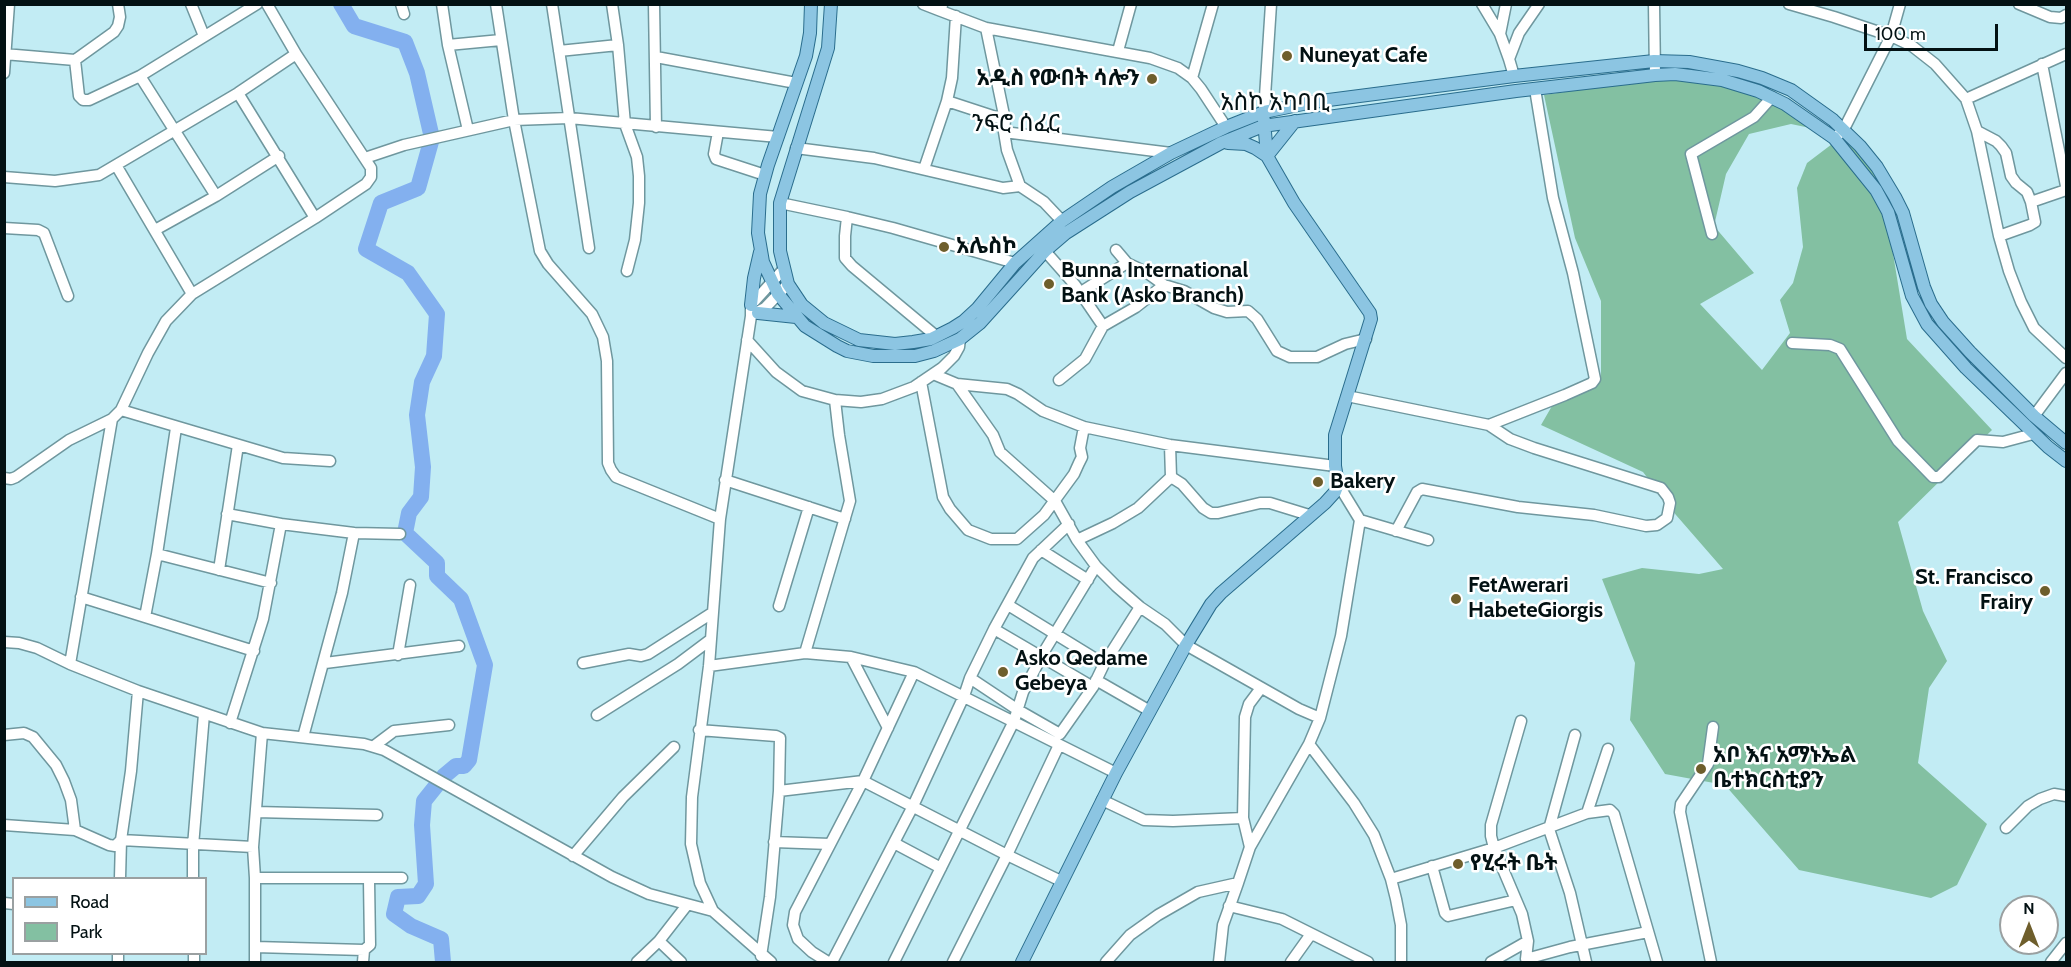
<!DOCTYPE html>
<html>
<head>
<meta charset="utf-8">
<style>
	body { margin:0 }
	#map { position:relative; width:2071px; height:967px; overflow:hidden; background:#c2ecf4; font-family:Cabin,sans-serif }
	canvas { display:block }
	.frame { position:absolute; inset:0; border:6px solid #031113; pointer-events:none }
	.legend { position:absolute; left:12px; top:877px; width:195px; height:78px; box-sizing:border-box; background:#fff; border:2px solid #9aa0a1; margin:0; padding:8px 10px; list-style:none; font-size:18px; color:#031113 }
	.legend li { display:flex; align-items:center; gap:12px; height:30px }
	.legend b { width:30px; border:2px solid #9aa0a1 }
	.north { position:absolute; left:1999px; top:895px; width:60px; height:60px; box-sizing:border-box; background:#fff; border:2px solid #9aa0a1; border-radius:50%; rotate:0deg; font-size:16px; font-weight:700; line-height:24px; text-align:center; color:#031113 }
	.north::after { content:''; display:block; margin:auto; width:21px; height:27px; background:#6e5e2c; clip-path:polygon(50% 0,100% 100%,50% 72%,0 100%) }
	.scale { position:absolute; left:1864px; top:24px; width:134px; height:27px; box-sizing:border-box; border:3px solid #031113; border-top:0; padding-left:8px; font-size:18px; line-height:21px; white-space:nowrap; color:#031113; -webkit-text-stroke:4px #fff; paint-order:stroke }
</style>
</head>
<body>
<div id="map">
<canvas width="2071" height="967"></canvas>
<div class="frame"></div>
<ul class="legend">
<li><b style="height:8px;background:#8cc5e2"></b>Road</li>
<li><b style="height:16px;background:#83c0a2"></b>Park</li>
</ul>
<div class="north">N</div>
<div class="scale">100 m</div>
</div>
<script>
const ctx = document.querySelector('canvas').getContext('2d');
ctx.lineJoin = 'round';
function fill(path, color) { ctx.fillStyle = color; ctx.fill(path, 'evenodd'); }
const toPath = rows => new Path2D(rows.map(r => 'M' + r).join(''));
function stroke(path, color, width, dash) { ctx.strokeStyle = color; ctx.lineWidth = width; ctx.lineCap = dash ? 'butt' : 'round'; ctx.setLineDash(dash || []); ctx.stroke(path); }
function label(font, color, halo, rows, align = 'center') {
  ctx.font = font + ' Cabin,"Noto Sans Ethiopic",sans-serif'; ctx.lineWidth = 5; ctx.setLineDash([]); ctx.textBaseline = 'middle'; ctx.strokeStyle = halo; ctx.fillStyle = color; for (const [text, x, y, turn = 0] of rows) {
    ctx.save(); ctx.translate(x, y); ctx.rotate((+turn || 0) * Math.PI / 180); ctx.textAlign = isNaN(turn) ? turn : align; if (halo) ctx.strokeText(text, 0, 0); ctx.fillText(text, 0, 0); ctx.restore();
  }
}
const green = toPath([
	[1671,80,1726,83,1784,105,1820,130,1791,124,1749,134,1726,174,1714,226,1754,273,1700,304,1762,370,1790,333,1780,300,1793,283,1803,247,1797,188,1807,163,1840,138,1872,162,1888,223,1907,339,1992,430,1898,522,1923,611,1947,661,1929,688,1918,763,1987,824,1957,885,1931,898,1799,870,1725,785,1665,774,1630,720,1635,663,1602,579,1642,568,1699,574,1723,569,1676,515,1643,472,1541,425,1552,406,1601,376,1601,301,1575,238,1544,95,1611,85]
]);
const river = toPath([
	[341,4,354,26,405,42,417,73,432,138,418,188,381,203,366,249,408,273,437,314,434,356,422,382,417,415,423,467,421,497,409,513,405,533,437,563,437,576,461,599,485,665,469,760,464,766,456,766,444,776,424,801,422,825,426,884,418,896,398,897,394,914,411,926,441,939,443,962]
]);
const minor = toPath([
	[118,4,120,17,118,26,114,32,75,60,79,96,83,100,89,100,140,76,257,4],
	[191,4,204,36],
	[401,4,404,14],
	[442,4,448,45,468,130],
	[496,4,514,120,540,251,548,264,592,314,603,337,607,361,608,463,611,470,616,477,720,519],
	[552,4,589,248],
	[612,4,618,45,625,124,637,157,639,176,639,203,635,240,627,271],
	[654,4,656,127],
	[923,4,941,11,942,5],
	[1482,4,1500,34,1509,59],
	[1654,4,1655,75],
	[1789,4,1834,17,1891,36,1912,46,1935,64,1966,99,1977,131,1999,236,2009,271,2021,302,2034,328,2066,358],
	[2019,4,2050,17,2061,18,2066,15],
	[941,11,986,28,1005,120],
	[986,28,1150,58,1178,68,1192,78,1201,89,1226,127],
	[1500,34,1506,4],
	[448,45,501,40],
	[559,51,618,45],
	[1118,51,1131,4],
	[4,54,75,60],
	[656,57,796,83],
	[2042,64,2066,186],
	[4,73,9,4],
	[140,76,216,196],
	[1514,76,1509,59,1519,33,1539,4],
	[1192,78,1213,4],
	[238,93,315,218],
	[1966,99,2066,54],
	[947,101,952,78,956,16],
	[1264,112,1271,4],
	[1977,131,1996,141,2001,146,2006,153,2011,176,2016,183,2027,192,2031,202,2035,222,2030,225,1999,236],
	[718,132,714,154,716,159,765,175],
	[1004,132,1171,153],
	[1839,134,1844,129,1891,36,1900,4],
	[796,148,874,158,1003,188,1020,186,1044,202,1062,221],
	[365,158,404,145,514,120,569,118,778,137],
	[116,165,192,294],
	[924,169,947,101,1005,120,1004,132,1007,150,1020,186],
	[4,177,55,181,99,175,238,93,296,54],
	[2031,202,2066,190],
	[780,203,847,217],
	[4,228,38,230,44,233,68,296],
	[155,230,216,196,279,156],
	[1712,234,1691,154,1754,117,1772,97],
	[1116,250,1127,263,1146,272,1164,285,1184,291,1214,308,1227,312,1248,311,1257,319,1277,351,1290,357,1317,357,1345,344,1366,339],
	[1045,251,1075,285,1103,326,1085,359,1059,380],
	[1081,292,1127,263],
	[752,315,765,308,788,284],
	[1103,326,1136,307,1164,285],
	[936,336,852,266,845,258,845,236,847,217,893,228,1015,263],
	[747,340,776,372,802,391,835,400],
	[1792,343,1830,345,1840,349,1898,441,1933,477,1939,477,1977,440,2003,442,2033,434],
	[933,374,957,384,993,435,1000,452,1055,501,1077,540,1096,566,1116,586,1140,607,1165,624,1186,645,1299,709,1320,718,1309,744],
	[921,382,943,497,950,509,968,530,991,539,1017,539,1044,515,1074,474,1079,463,1082,457,1080,448,1084,427],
	[957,384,1007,389,1018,394,1043,411,1084,427,1170,445,1335,466],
	[1347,396,1489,425,1510,439,1534,448,1661,488,1668,497,1670,503,1667,518,1657,525,1646,526,1594,515,1518,507,1422,489,1417,492,1396,531],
	[121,410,283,458,330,461],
	[2034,416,2066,373],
	[1489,425,1565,395,1592,383,1595,379,1573,273,1553,198,1535,89],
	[1171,477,1182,484,1203,508,1211,513,1218,513,1260,503,1270,503,1309,515],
	[4,478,11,479,16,477,69,440,112,419,121,410,148,353,166,321,192,294,315,218,366,184,371,177,371,168,296,54,267,4],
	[725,480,845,519],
	[1338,484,1360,520,1428,540],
	[227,514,281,524,354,533,400,534],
	[1077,540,1113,523,1138,508,1171,477,1170,445],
	[1041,550,1088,580],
	[157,554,271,583],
	[219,570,238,445],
	[81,597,254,651],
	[1008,605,1104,664],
	[779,606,809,507],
	[145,617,157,554,176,428],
	[994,629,1093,687],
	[4,642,19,643,37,648,70,664,138,691,262,733,364,744,384,750,612,877,649,894,713,911,771,962],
	[805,653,850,501,839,435,835,400,861,402,882,399,914,387,942,368,954,356,959,347,960,339],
	[398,655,410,585],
	[851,657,888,728],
	[325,663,459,646],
	[583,663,629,654,641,656,648,654,712,613],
	[70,664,112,419],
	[709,666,805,653,851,657,914,672,1116,773],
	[970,678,1018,710,1060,734,1093,687,1104,664,1140,607],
	[1096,680,1150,711],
	[597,715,678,664,710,640],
	[1320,718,1341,636,1360,520],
	[1521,721,1491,825,1491,836,1494,848,1522,914,1528,941,1526,959,1570,947,1648,932],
	[230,723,263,619,281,524],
	[699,730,776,736,780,738,779,791,770,897,761,956],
	[4,735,24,733,33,737,56,765,64,781,71,800,75,830],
	[1575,735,1549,829,1570,893,1586,962],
	[303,737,342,593,354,533],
	[374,746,394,731,449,725],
	[779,791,863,781,1007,855,1061,881],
	[1102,800,1144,820,1173,821,1243,818],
	[256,812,377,815],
	[1587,813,1608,749],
	[4,825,75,830,109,845,115,846,121,840,253,847],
	[2006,828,2028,806,2040,799,2054,794,2066,796],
	[774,842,830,844],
	[894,843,941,868],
	[1250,847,1243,818,1245,717,1249,704,1261,688],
	[573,856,623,797,674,747],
	[1432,866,1445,913,1448,916,1516,900],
	[120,878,121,840,131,771,138,691],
	[193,878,193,846,204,714],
	[255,878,402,878],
	[1391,879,1494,848,1587,813,1610,810,1614,814,1657,962],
	[4,903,14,904],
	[1229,906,1282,919,1368,962],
	[713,911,700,883,691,844,692,797,709,666,720,519,751,316,751,305,783,270],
	[659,941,681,962],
	[255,947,364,950,370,945,369,880],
	[194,954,194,962],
	[118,962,118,954],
	[255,962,255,878,253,847,262,733],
	[363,962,364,950],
	[637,962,659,941,687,905],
	[828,962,812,952,798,939,793,925,795,912,863,781,914,672],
	[832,962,913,806,964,696,970,678,994,629,1033,558,1069,524],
	[894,962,1014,721,1023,692,1045,650,1096,566],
	[953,962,1007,855,1059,745],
	[1106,962,1130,935,1158,915,1198,892,1238,883,1250,847,1309,744,1354,803,1374,835,1391,879,1396,899,1401,925,1401,962],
	[1219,962,1223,925,1238,883],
	[1291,962,1311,934],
	[1491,962,1528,941],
	[1711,962,1680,812,1681,804,1708,764,1713,727],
	[2051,962,2066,943]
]);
const major = toPath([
	[811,4,810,33,806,56,768,165,760,194,758,233,763,262,778,294,805,326,837,346,847,351,873,356,915,356,934,351,960,339,980,323,1045,251,1066,233,1130,192,1221,143,1263,126,1516,91,1655,75,1675,74,1722,80,1758,91,1785,104,1834,138,1876,190,1888,212,1912,296,1927,324,1966,368,2048,447,2066,461],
	[831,4,828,48,780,203,780,251,788,284,802,305,824,323,859,340,895,344,913,342,931,339,953,328,964,321,977,309,1015,263,1062,221,1112,187,1171,153,1226,127,1264,112,1313,102,1514,76,1654,61,1689,62,1738,71,1762,78,1791,90,1833,120,1860,146,1877,167,1895,197,1903,213,1924,287,1931,304,1943,322,1970,352,2034,416,2066,443],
	[1228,143,1246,144,1255,148,1267,156,1295,121],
	[751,305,754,278,760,252],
	[758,313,796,317],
	[1022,962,1116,773,1186,645,1211,604,1221,593,1325,503,1335,492,1338,484,1335,466,1335,435,1371,319,1370,313,1294,203,1267,156,1264,120]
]);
const markers = [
	[1287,56,6,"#6e5e2c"],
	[1152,79,6,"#6e5e2c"],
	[944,247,6,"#6e5e2c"],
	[1049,284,6,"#6e5e2c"],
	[1318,482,6,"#6e5e2c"],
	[2045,591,6,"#6e5e2c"],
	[1456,599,6,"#6e5e2c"],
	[1003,672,6,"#6e5e2c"],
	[1701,769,6,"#6e5e2c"],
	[1458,864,6,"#6e5e2c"]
];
const poiNames = [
	["Nuneyat Cafe",1299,56],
	["አዲስ የውበት ሳሎን",1140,79,"right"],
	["አሌስኮ",956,247],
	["Bunna International",1061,271],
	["Bank (Asko Branch)",1061,296],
	["Bakery",1330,482],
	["St. Francisco",2033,578,"right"],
	["Frairy",2033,603,"right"],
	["FetAwerari",1468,586],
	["HabeteGiorgis",1468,611],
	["Asko Qedame",1015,659],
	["Gebeya",1015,684],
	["አቦ እና አማኑኤል",1713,756],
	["ቤተክርስቲያን",1713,781],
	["የሂሩት ቤት",1470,864]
];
const neighbourhoodNames = [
	["አስኮ አካባቢ",1275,103],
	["ንፍሮ ሰፈር",1016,124]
];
fill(green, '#83c0a2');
stroke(river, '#83b0ef', 16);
stroke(minor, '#6f979e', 13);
stroke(major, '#2a6d8d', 14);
stroke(minor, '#fff', 10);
stroke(major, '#8cc5e2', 12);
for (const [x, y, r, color] of markers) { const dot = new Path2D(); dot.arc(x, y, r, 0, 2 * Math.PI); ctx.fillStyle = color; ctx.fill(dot); stroke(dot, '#fff', 2); }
label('bold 22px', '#031113', '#fff', poiNames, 'left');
label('24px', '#031113', '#fff', neighbourhoodNames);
</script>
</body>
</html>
